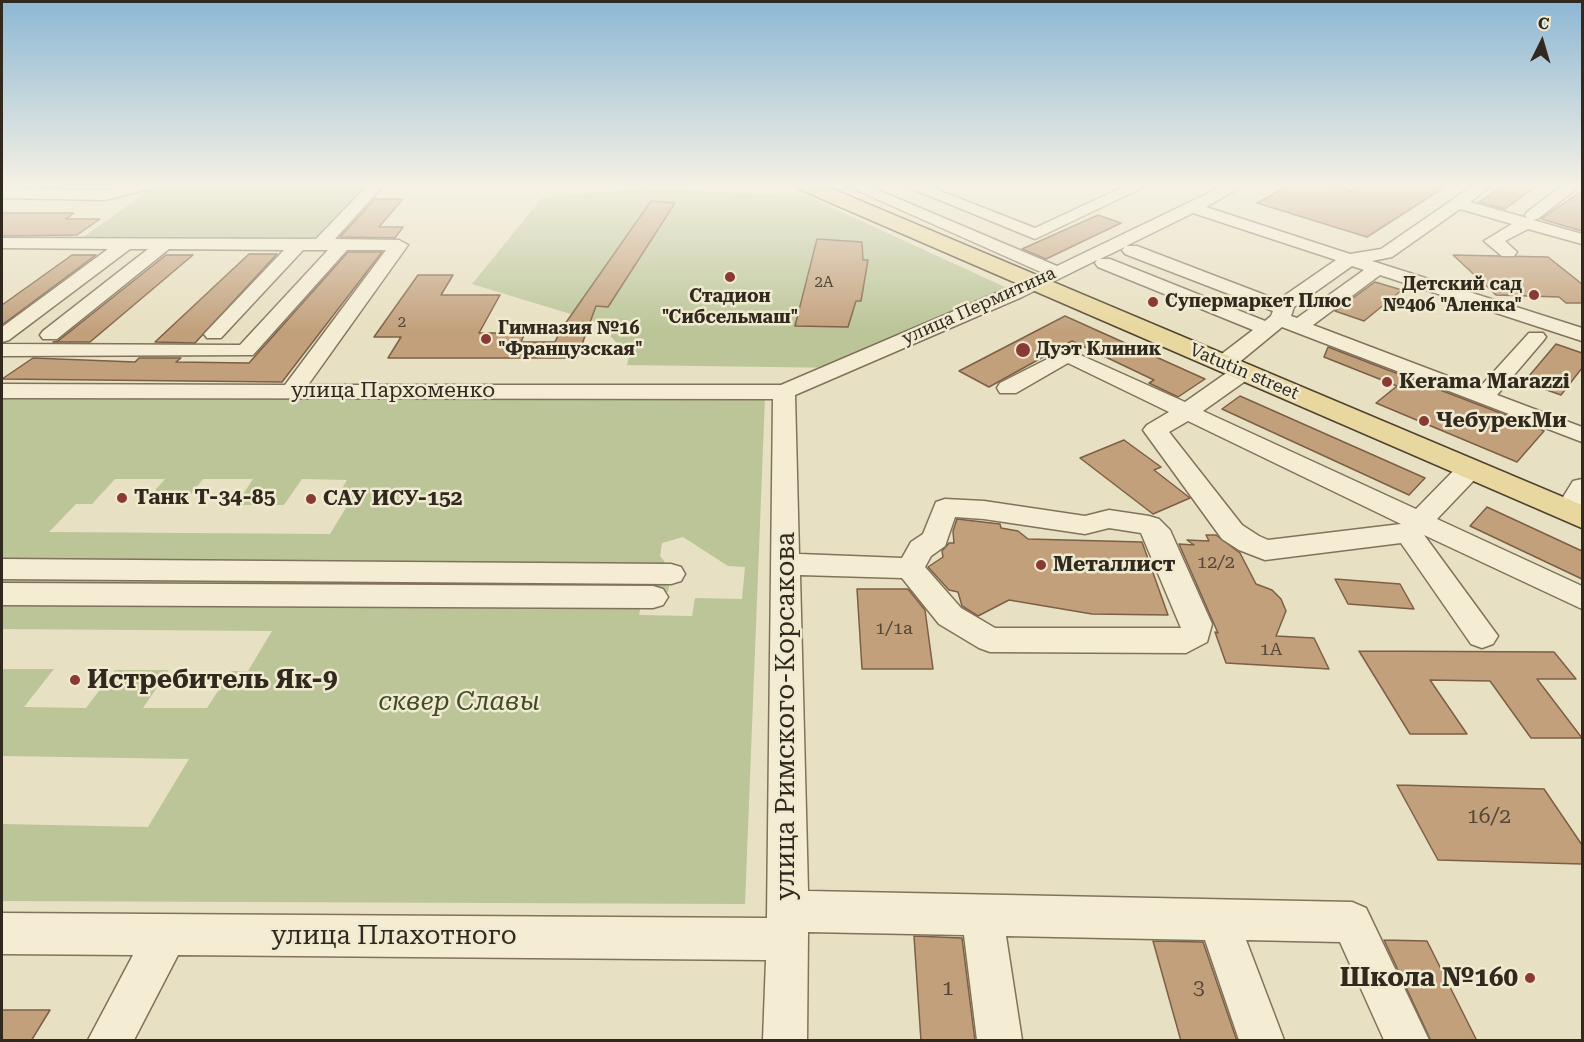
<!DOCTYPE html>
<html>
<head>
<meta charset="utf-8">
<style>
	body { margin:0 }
	#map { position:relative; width:1584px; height:1042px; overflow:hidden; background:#e8e0c2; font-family:"Roboto Serif",serif }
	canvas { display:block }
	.frame { position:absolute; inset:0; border:3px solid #31291e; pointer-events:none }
	.north { position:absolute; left:1512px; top:12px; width:60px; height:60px; -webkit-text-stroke:4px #f0ead1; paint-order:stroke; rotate:5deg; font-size:16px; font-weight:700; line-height:24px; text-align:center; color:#31291e }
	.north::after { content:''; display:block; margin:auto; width:21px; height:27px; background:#31291e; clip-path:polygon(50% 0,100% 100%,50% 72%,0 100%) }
</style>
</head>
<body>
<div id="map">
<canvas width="1584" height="1042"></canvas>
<div class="frame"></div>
<div class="north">С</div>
</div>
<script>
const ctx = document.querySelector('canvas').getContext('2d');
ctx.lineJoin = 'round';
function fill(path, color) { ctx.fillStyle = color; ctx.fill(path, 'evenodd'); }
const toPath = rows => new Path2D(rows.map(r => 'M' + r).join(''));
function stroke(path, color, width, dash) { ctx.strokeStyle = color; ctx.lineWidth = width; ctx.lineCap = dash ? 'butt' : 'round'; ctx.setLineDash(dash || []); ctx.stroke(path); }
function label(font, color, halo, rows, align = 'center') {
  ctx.font = font + ' "Roboto Serif",serif'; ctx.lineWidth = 5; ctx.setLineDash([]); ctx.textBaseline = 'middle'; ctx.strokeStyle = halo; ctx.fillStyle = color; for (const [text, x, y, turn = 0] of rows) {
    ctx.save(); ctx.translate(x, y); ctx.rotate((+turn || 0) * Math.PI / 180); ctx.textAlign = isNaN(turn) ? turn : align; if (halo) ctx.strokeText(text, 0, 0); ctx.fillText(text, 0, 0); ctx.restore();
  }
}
const green = toPath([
	[157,185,369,185,315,240,79,240],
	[645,188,809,197,1005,287,842,368,627,365,629,356,597,322,472,284,542,198],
	[2,396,765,397,745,904,2,901,2,824,148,827,189,759,2,756,2,669,54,669,24,707,86,708,115,670,169,670,143,708,207,708,231,671,248,671,272,631,2,629],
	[115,479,165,479,143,504,183,504,203,479,253,479,236,505,284,505,302,479,347,480,332,505,347,506,330,534,49,532,76,504,92,504],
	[683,537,728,566,745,567,742,599,695,598,692,616,639,615,644,592,668,592,672,571,660,556,662,543]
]);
const building = toPath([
	[1290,185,1333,185,1353,191,1354,185,1448,185,1367,237,1257,203,1290,185],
	[1504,185,1538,185,1505,209,1479,202,1504,185],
	[1582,191,1582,231,1541,219,1548,214,1582,191],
	[375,199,403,199,379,227,403,227,395,238,340,237,375,199],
	[651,201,675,203,608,307,596,306,577,358,388,358,401,337,374,337,418,275,453,275,441,295,500,295,479,333,525,333,521,342,555,342,560,331,651,201],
	[2,213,74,213,66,219,100,219,77,235,2,236,2,213],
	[1098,215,1121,223,1046,259,1022,249,1098,215],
	[817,239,862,242,863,260,868,260,861,301,856,301,848,327,795,326,817,239],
	[348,252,382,252,282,382,2,379,33,358,135,362,139,358,181,358,176,362,249,363,348,252],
	[249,254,277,254,195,343,155,342,249,254],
	[72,255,96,255,2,325,2,305,72,255],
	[166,255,193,255,90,342,53,342,58,341,166,255],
	[1453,255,1548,257,1582,284,1582,303,1566,303,1559,297,1496,295,1453,255],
	[1375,282,1402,290,1364,321,1335,311,1375,282],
	[1065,316,1205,379,1178,397,1149,383,1154,380,1072,341,989,387,959,371,1065,316],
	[1556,344,1582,353,1582,368,1561,395,1524,382,1556,344],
	[1328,347,1529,424,1544,431,1517,462,1376,403,1397,386,1324,357,1328,347],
	[1240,396,1425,478,1409,495,1222,409,1240,396],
	[1124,440,1161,467,1154,470,1190,498,1153,514,1080,458,1124,440],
	[1487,507,1582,551,1582,579,1470,526,1487,507],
	[957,519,1000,524,1001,528,1018,531,1028,539,1142,542,1168,615,1092,614,1009,600,978,616,962,606,958,592,949,590,928,567,943,557,942,551,949,543,954,543,953,531,957,519],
	[1206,535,1216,535,1240,553,1256,584,1272,590,1281,599,1286,611,1276,636,1314,638,1329,669,1226,663,1215,632,1218,633,1179,544,1194,545,1187,540,1209,541,1206,535],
	[1335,579,1400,584,1414,609,1348,604,1335,579],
	[857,589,908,589,925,610,933,669,862,669,857,589],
	[1359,651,1554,652,1576,679,1537,679,1582,738,1531,738,1490,681,1430,680,1467,734,1410,734,1359,651],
	[1397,785,1544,789,1582,845,1582,864,1438,860,1397,785],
	[914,936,962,938,975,1041,921,1041,914,936],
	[1384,940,1427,941,1477,1041,1431,1041,1384,940],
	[1153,941,1203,942,1237,1041,1181,1041,1153,941],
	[2,1010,50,1010,31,1041,2,1041,2,1010]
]);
const minor = toPath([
	[126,185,156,185,154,188,105,200,2,198,2,188,105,190,126,185],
	[368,185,384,185,335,239,399,240,408,245,308,385,781,385,1043,273,845,185,866,185,1057,266,1225,185,1245,185,1206,207,1350,254,1381,249,1474,185,1492,185,1470,202,1527,218,1525,215,1527,212,1563,185,1581,185,1539,218,1533,220,1582,234,1582,244,1528,229,1505,241,1517,252,1514,256,1502,256,1484,241,1512,224,1460,209,1392,257,1372,261,1582,328,1582,341,1380,275,1313,325,1479,388,1529,333,1543,333,1546,337,1543,341,1497,395,1582,427,1582,442,1282,327,1231,369,1215,369,1212,364,1215,359,1253,330,1098,267,1095,263,1097,260,1022,297,795,395,799,554,902,558,911,542,923,534,936,502,945,499,984,501,1085,516,1109,510,1149,516,1159,519,1170,530,1212,624,1207,642,1186,653,990,652,979,648,939,624,902,578,800,575,808,891,1352,902,1366,908,1429,1040,1384,1040,1340,942,1246,940,1284,1040,1239,1040,1205,940,1006,936,1022,1040,977,1040,964,935,808,932,807,1040,763,1040,766,960,178,955,134,1040,88,1040,133,955,2,954,2,913,767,918,773,399,2,398,2,384,285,385,386,250,347,250,253,355,2,356,2,344,240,345,328,250,303,250,221,338,207,338,204,334,284,250,169,249,57,339,43,339,40,335,43,331,148,249,130,249,9,340,2,342,2,327,108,249,2,248,2,238,316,239,368,185],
	[1193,213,1336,260,1278,300,1137,246,1126,246,1193,213],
	[1125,247,1122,250,1125,254,1273,311,1271,316,1265,321,1110,259,1100,259,1125,247],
	[1352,266,1364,270,1297,318,1291,316,1294,307,1352,266],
	[955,517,984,519,1085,534,1109,528,1141,533,1181,628,995,628,961,608,925,567,931,556,945,546,955,517],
	[903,185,925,185,1035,228,1127,185,1148,185,1035,239,903,185],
	[1067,349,1185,402,1235,367,1251,367,1254,372,1251,377,1203,411,1416,509,1461,463,1470,461,1479,463,1483,469,1479,475,1437,519,1582,586,1582,609,1424,535,1498,636,1493,644,1482,648,1471,644,1401,543,1265,560,1239,550,1222,539,1143,430,1147,425,1169,412,1068,363,1016,393,1000,393,997,388,1000,383,1067,349],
	[1188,421,1401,524,1268,540,1259,536,1242,525,1169,432,1188,421],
	[1582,479,1581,510,1577,516,1568,519,1559,516,1555,510,1573,481,1582,479],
	[2,559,671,564,681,567,685,574,681,581,671,584,2,579,2,559],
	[2,583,653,586,663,589,668,597,663,605,653,608,2,605,2,583]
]);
const major = toPath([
	[797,185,823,185,1582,505,1582,528,799,189,797,185]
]);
const markers = [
	[730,277,6,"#883a33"],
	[1534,295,6,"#883a33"],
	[1153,302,6,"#883a33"],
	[486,339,6,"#883a33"],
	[1023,350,8,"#883a33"],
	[1387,382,6,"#883a33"],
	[1424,421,6,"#883a33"],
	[122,498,6,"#883a33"],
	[311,499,6,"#883a33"],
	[1041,565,6,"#883a33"],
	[75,680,6,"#883a33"],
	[1530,978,6,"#883a33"]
];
const farNumbernames = [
	["2А",824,283],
	["2",402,323]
];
const farPoinames = [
	["Детский сад",1522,285,"right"],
	["№406 \"Аленка\"",1522,306,"right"],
	["Стадион",730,297,"center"],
	["\"Сибсельмаш\"",730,318,"center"],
	["Супермаркет Плюс",1165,302],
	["Гимназия №16",498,329],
	["\"Французская\"",498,350],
	["Дуэт Клиник",1036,350]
];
const farStreetnames = [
	["улица Пермитина",979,306,-24],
	["Vatutin street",1244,372,23]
];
const numberNames = [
	["12/2",1216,563],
	["1/1а",894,629],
	["1А",1271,650]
];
const poiNames = [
	["Kerama Marazzi",1399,382],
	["ЧебурекМи",1436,421],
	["Танк Т-34-85",134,498],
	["САУ ИСУ-152",323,499],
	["Металлист",1053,565]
];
const streetNames = [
	["улица Пархоменко",393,391]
];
const nearNumbernames = [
	["16/2",1489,817],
	["3",1199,988],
	["1",948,989]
];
const nearPoinames = [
	["Истребитель Як-9",87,680],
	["Школа №160",1518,978,"right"]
];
const nearParknames = [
	["сквер Славы",459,702]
];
const nearStreetnames = [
	["улица Римского-Корсакова",786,716,-90],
	["улица Плахотного",394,936]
];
fill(green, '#bbc598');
fill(building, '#c2a07c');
stroke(building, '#7c5f44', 1.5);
stroke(minor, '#80725c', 3);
stroke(major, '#4e402f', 3);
fill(minor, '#f4edd4');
fill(major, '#e8d79e');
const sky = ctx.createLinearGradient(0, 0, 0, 331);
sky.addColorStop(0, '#8db7d4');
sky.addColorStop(0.56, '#f5f1e4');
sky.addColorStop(1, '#f5f1e400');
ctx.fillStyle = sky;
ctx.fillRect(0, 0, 1584, 331);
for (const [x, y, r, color] of markers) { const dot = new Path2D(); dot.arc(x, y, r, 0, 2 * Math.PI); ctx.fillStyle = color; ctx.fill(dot); stroke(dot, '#f0ead1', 2); }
label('15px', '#554736', null, farNumbernames);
label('bold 18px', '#31291e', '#f0ead1', farPoinames, 'left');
label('18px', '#31291e', '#f0ead1', farStreetnames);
label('18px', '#554736', null, numberNames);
label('bold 21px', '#31291e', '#f0ead1', poiNames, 'left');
label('21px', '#31291e', '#f0ead1', streetNames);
label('21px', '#554736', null, nearNumbernames);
label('bold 26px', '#31291e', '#f0ead1', nearPoinames, 'left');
label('italic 26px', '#3f4c27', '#f0ead1', nearParknames);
label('26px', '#31291e', '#f0ead1', nearStreetnames);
</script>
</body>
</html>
